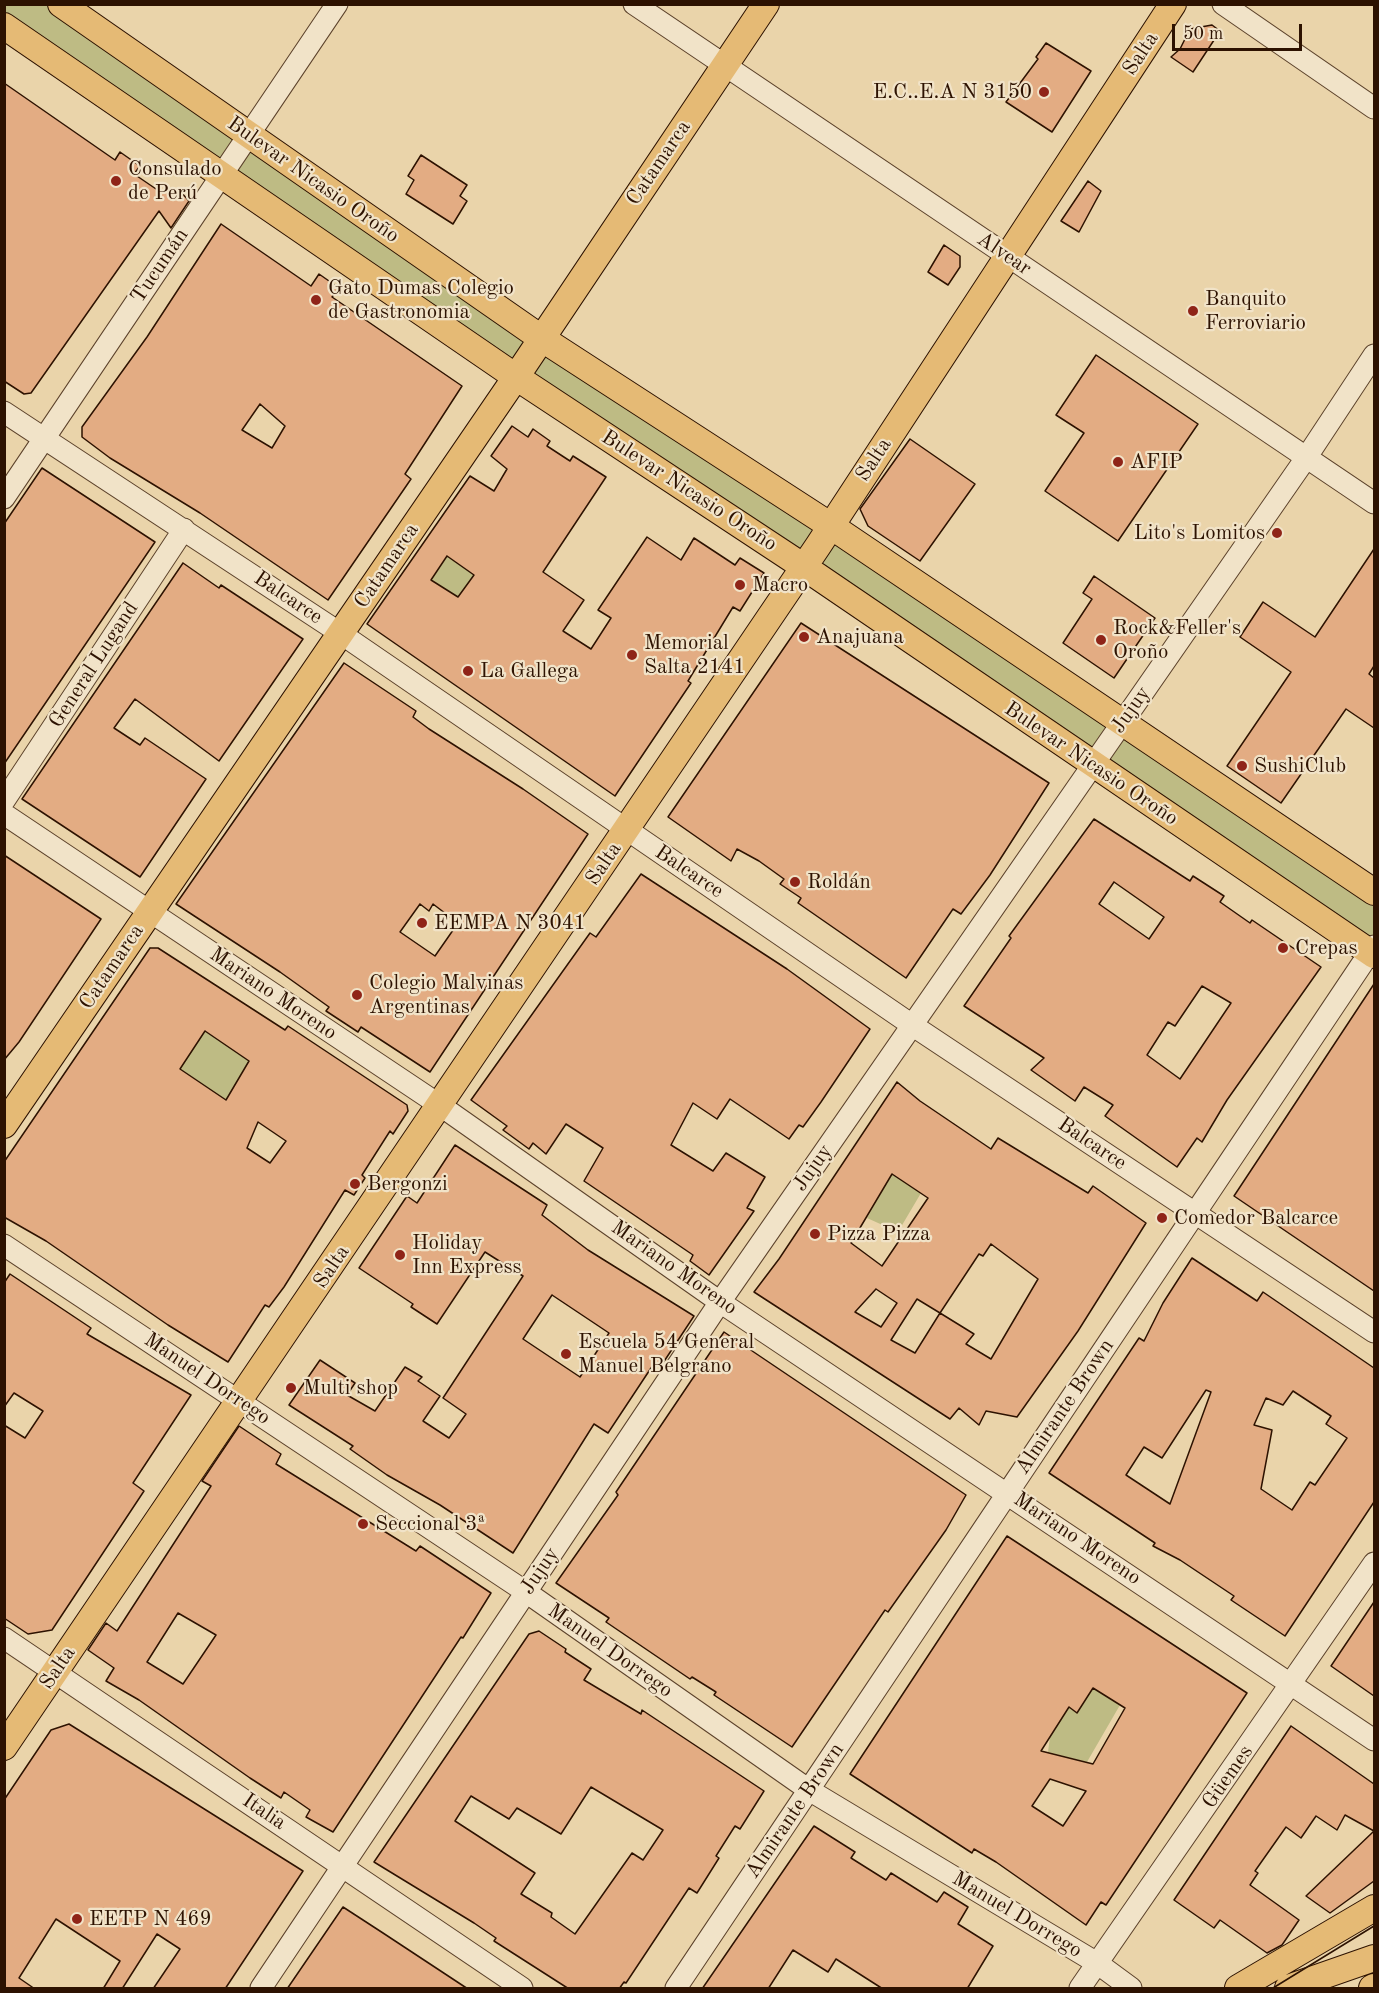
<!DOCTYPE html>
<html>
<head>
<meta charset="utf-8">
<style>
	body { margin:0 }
	#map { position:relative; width:1379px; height:1993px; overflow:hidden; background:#ead4aa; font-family:"Old Standard TT",serif }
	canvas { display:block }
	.frame { position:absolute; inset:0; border:6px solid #2d1201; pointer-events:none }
	.scale { position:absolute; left:1172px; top:24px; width:130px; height:27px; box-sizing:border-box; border:3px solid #2d1201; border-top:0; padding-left:8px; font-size:18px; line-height:21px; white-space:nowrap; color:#2d1201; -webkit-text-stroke:4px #f1e3c8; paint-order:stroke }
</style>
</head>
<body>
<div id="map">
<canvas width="1379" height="1993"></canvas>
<div class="frame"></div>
<div class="scale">50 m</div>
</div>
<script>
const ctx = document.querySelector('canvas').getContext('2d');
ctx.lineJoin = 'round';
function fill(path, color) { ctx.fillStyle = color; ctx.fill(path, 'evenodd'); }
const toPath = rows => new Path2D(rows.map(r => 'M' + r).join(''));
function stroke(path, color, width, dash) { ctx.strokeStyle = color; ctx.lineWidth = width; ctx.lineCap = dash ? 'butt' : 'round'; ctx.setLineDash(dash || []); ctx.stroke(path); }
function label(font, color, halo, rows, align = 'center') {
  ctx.font = font + ' "Old Standard TT",serif'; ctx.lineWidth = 4.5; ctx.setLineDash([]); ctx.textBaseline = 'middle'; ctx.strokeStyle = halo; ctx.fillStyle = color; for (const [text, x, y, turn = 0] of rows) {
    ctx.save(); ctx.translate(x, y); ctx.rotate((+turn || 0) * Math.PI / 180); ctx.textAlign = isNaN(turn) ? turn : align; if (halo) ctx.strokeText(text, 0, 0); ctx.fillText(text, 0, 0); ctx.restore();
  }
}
const green = toPath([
	[5,5,61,5,1374,892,1374,955,5,26],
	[447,556,474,575,458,597,431,580],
	[205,1031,249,1061,226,1100,180,1069],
	[892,1174,921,1193,898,1232,867,1218],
	[1093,1688,1120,1705,1087,1762,1048,1752,1050,1737,1062,1703,1077,1713]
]);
const building = toPath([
	[1212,25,1220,31,1193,72,1171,57,1180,49,1190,29,1212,25],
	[1046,43,1091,71,1052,132,1006,102,1038,59,1036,57,1046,43],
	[4,83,115,160,120,152,140,166,134,174,159,191,180,191,189,201,171,228,159,211,31,393,24,394,4,381,4,83],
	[421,155,467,185,460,196,467,201,453,224,406,194,414,180,408,176,421,155],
	[1088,181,1101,191,1079,232,1061,221,1088,181],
	[221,224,311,286,319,274,339,288,332,297,462,386,405,474,411,479,328,600,200,513,110,458,82,437,82,427,147,337,221,224],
	[260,404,285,426,272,448,242,430,260,404],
	[944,245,960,256,960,267,948,285,928,272,944,245],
	[1096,355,1198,424,1118,541,1045,491,1084,433,1056,415,1096,355],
	[512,426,528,437,533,429,550,441,547,446,570,461,573,456,606,477,543,572,584,600,563,631,591,649,611,618,598,610,647,537,681,560,694,538,735,565,740,558,764,573,740,611,733,607,688,681,691,683,615,796,367,624,470,476,494,491,507,469,491,456,512,426],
	[447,556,474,575,458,597,431,580,447,556],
	[910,439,975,484,920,561,868,526,860,509,910,439],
	[42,468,155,542,4,764,4,524,42,468],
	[1374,549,1374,666,1369,674,1374,678,1374,728,1346,709,1281,803,1227,766,1291,672,1240,637,1263,602,1315,637,1374,549],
	[183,563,219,588,221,585,303,639,219,761,135,699,114,728,140,745,145,738,206,779,140,877,22,799,183,563],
	[1094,576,1155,618,1114,678,1063,643,1092,599,1083,593,1094,576],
	[801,623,1049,783,990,875,961,914,953,909,906,978,798,903,801,898,780,884,784,879,759,861,737,849,731,861,668,817,801,623],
	[344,663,416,711,413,717,429,729,523,789,588,834,430,1072,361,1027,358,1032,326,1011,329,1007,280,972,176,904,344,663],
	[420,904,429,911,433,904,458,923,435,956,400,932,420,904],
	[1094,819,1190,881,1193,876,1224,896,1220,902,1250,923,1252,920,1321,967,1227,1100,1202,1142,1197,1138,1177,1167,1105,1116,1113,1105,1084,1087,1075,1101,1031,1070,1044,1058,964,1006,1011,938,1009,936,1094,819],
	[1114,882,1164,917,1149,939,1099,904,1114,882],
	[1202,986,1231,1003,1180,1079,1147,1055,1168,1022,1175,1026,1202,986],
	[4,855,101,919,19,1042,4,1060,4,855],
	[641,874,787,969,870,1029,821,1102,803,1127,799,1125,789,1139,730,1099,717,1119,693,1103,671,1145,713,1171,726,1153,765,1177,747,1208,754,1211,709,1275,690,1261,693,1255,584,1181,603,1148,566,1124,546,1154,533,1143,529,1149,503,1130,507,1126,471,1100,590,933,596,937,641,874],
	[150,948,158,948,285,1030,288,1026,407,1105,408,1111,393,1134,390,1131,362,1175,365,1178,354,1195,345,1190,284,1287,269,1307,265,1305,228,1362,168,1325,46,1241,4,1217,4,1162,150,948],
	[205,1031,249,1061,226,1100,180,1069,205,1031],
	[258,1122,286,1141,270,1163,247,1148,258,1122],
	[1374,984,1374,1291,1234,1196,1374,984],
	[897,1082,920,1101,991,1149,998,1138,1088,1193,1093,1186,1146,1223,1078,1331,1017,1417,986,1411,979,1425,959,1408,950,1419,754,1292,779,1259,897,1082],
	[892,1174,928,1198,882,1266,851,1243,892,1174],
	[991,1244,1038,1279,991,1359,966,1344,974,1334,940,1313,979,1254,983,1256,991,1244],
	[876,1289,897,1303,881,1327,855,1312,876,1289],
	[917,1299,940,1313,915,1353,891,1340,917,1299],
	[455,1145,547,1205,542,1215,588,1250,694,1316,661,1366,655,1362,608,1433,594,1424,513,1553,440,1505,387,1475,350,1449,353,1446,289,1405,320,1360,355,1383,347,1395,375,1411,405,1367,422,1377,418,1381,440,1396,423,1421,449,1438,466,1414,443,1398,523,1276,485,1252,437,1324,411,1307,413,1304,359,1268,407,1196,417,1203,455,1145],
	[552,1295,609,1333,580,1377,523,1339,552,1295],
	[1192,1258,1257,1301,1263,1292,1374,1368,1374,1502,1285,1636,1231,1600,1234,1596,1180,1560,1153,1546,1155,1543,1049,1473,1139,1338,1144,1341,1163,1303,1192,1258],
	[1206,1390,1211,1392,1170,1504,1126,1475,1144,1447,1162,1458,1206,1390],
	[1293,1391,1331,1416,1326,1424,1347,1438,1315,1485,1310,1482,1292,1510,1261,1489,1272,1430,1254,1425,1266,1398,1283,1405,1293,1391],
	[10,1274,91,1328,87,1334,191,1395,133,1483,144,1491,52,1630,28,1634,4,1618,4,1425,25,1438,43,1411,14,1393,4,1407,4,1283,10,1274],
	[724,1332,966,1495,946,1530,888,1612,885,1610,792,1747,714,1695,716,1692,692,1677,690,1679,606,1622,609,1618,556,1583,618,1495,616,1492,724,1332],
	[239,1426,281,1454,276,1464,416,1551,420,1546,491,1593,463,1638,461,1637,333,1832,306,1817,310,1810,284,1792,281,1798,250,1778,139,1700,106,1681,114,1668,88,1650,106,1623,117,1631,211,1486,202,1481,239,1426],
	[178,1613,216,1635,183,1684,147,1662,178,1613],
	[1007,1536,1247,1693,1106,1905,1101,1902,1086,1925,996,1862,974,1849,972,1853,850,1774,1007,1536],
	[1093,1688,1125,1708,1093,1764,1041,1751,1069,1707,1077,1713,1093,1688],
	[1050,1779,1086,1791,1063,1826,1032,1806,1050,1779],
	[1374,1602,1374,1696,1331,1666,1374,1602],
	[539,1631,566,1649,565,1652,591,1669,584,1680,641,1714,642,1710,764,1791,740,1829,735,1826,716,1856,719,1858,697,1893,689,1888,626,1983,624,1982,619,1989,569,1989,494,1941,496,1938,474,1923,374,1862,529,1634,539,1631],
	[591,1787,663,1830,643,1860,632,1853,575,1934,551,1917,552,1913,521,1894,535,1873,455,1821,471,1796,509,1819,517,1808,561,1834,591,1787],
	[69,1724,303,1871,225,1989,153,1989,180,1949,157,1934,122,1989,103,1989,120,1961,56,1919,19,1978,35,1989,4,1989,4,1800,51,1730,69,1724],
	[1291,1726,1374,1784,1374,1831,1345,1815,1337,1830,1316,1816,1301,1838,1286,1827,1255,1871,1258,1873,1250,1885,1299,1920,1282,1945,1267,1953,1220,1920,1214,1928,1174,1900,1291,1726],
	[814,1826,855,1852,851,1858,886,1880,891,1873,937,1902,944,1892,968,1907,958,1924,993,1946,967,1989,883,1989,836,1959,828,1972,793,1950,768,1989,702,1989,814,1826],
	[1374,1831,1374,1881,1330,1913,1306,1896,1374,1831],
	[343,1907,383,1933,468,1989,287,1989,343,1907]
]);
const minor = toPath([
	[634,4,1374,503],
	[1223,4,1374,108],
	[4,412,340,633,912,1025,1374,1332],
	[4,498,337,4],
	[4,801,184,529],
	[4,814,441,1106,720,1302,1374,1740],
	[4,1245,526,1592,809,1790,1097,1963,1131,1988],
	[4,1638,522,1988],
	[261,1988,720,1302,1306,458,1374,355],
	[676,1988,1374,946],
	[1080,1988,1374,1563]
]);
const major = toPath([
	[61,4,541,338,831,526,1374,892],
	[4,26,516,377,804,567,1374,955],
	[4,1125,516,377,766,4],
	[4,1747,818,546,1173,4],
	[1238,1988,1374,1908],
	[1288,1988,1374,1958],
	[1372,1988,1374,1987]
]);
const tram = toPath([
	[1273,1988,1374,1926]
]);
const markers = [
	[1044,92,6,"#8f2418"],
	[116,181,6,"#8f2418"],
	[316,300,6,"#8f2418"],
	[1193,311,6,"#8f2418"],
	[1118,462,6,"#8f2418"],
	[1277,533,6,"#8f2418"],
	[740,585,6,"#8f2418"],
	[804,637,6,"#8f2418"],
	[1101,640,6,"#8f2418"],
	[632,655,6,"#8f2418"],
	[468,671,6,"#8f2418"],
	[1242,766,6,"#8f2418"],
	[795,882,6,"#8f2418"],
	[422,923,6,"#8f2418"],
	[1283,948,6,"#8f2418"],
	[357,995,6,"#8f2418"],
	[355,1184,6,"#8f2418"],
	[1162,1218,6,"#8f2418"],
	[815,1234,6,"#8f2418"],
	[400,1255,6,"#8f2418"],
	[566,1354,6,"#8f2418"],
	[291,1388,6,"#8f2418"],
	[363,1524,6,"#8f2418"],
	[77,1919,6,"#8f2418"]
];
const streetNames = [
	["Salta",1141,54,-57],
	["Catamarca",659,163,-56],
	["Bulevar Nicasio Oroño",313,180,35],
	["Alvear",1004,254,34],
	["Tucumán",160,266,-56],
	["Salta",874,460,-57],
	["Bulevar Nicasio Oroño",689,491,33],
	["Catamarca",387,566,-56],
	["Balcarce",288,598,34],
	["General Lugand",94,665,-57],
	["Jujuy",1131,710,-55],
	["Bulevar Nicasio Oroño",1091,764,34],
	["Salta",604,864,-56],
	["Balcarce",689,872,34],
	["Catamarca",112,967,-56],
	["Mariano Moreno",273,994,34],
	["Balcarce",1092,1144,34],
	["Jujuy",813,1168,-55],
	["Salta",332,1267,-56],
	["Mariano Moreno",674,1268,35],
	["Manuel Dorrego",207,1379,34],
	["Almirante Brown",1065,1407,-56],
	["Mariano Moreno",1077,1539,34],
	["Jujuy",540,1571,-56],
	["Manuel Dorrego",610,1651,35],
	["Salta",58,1668,-56],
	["Güemes",1228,1777,-55],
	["Almirante Brown",795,1811,-56],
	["Italia",264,1812,34],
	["Manuel Dorrego",1017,1915,31]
];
const poiNames = [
	["E.C..E.A N 3150",1032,92,"right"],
	["Consulado",128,169],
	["de Perú",128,193],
	["Gato Dumas Colegio",328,288],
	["de Gastronomia",328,312],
	["Banquito",1205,299],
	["Ferroviario",1205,323],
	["AFIP",1130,462],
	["Lito's Lomitos",1265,533,"right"],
	["Macro",752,585],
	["Rock&Feller's",1113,628],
	["Oroño",1113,652],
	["Anajuana",816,637],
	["Memorial",644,643],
	["Salta 2141",644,667],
	["La Gallega",480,671],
	["SushiClub",1254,766],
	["Roldán",807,882],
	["EEMPA N 3041",434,923],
	["Crepas",1295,948],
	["Colegio Malvinas",369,983],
	["Argentinas",369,1007],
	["Bergonzi",367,1184],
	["Comedor Balcarce",1174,1218],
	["Pizza Pizza",827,1234],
	["Holiday",412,1243],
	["Inn Express",412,1267],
	["Escuela 54 General",578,1342],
	["Manuel Belgrano",578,1366],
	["Multi shop",303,1388],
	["Seccional 3ª",375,1524],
	["EETP N 469",89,1919]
];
fill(green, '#bebb84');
fill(building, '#e3ac83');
stroke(building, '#2d1201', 1.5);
stroke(minor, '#5c422b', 23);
stroke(major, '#2d1201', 28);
stroke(minor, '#f1e3c8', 21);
stroke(major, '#e5ba75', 26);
stroke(tram, '#2d1201', 1.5);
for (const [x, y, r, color] of markers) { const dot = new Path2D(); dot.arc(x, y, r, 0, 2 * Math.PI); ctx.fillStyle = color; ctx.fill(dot); stroke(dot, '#f1e3c8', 2); }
label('21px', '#2d1201', '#f1e3c8', streetNames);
label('21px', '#2d1201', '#f1e3c8', poiNames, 'left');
</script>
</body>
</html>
